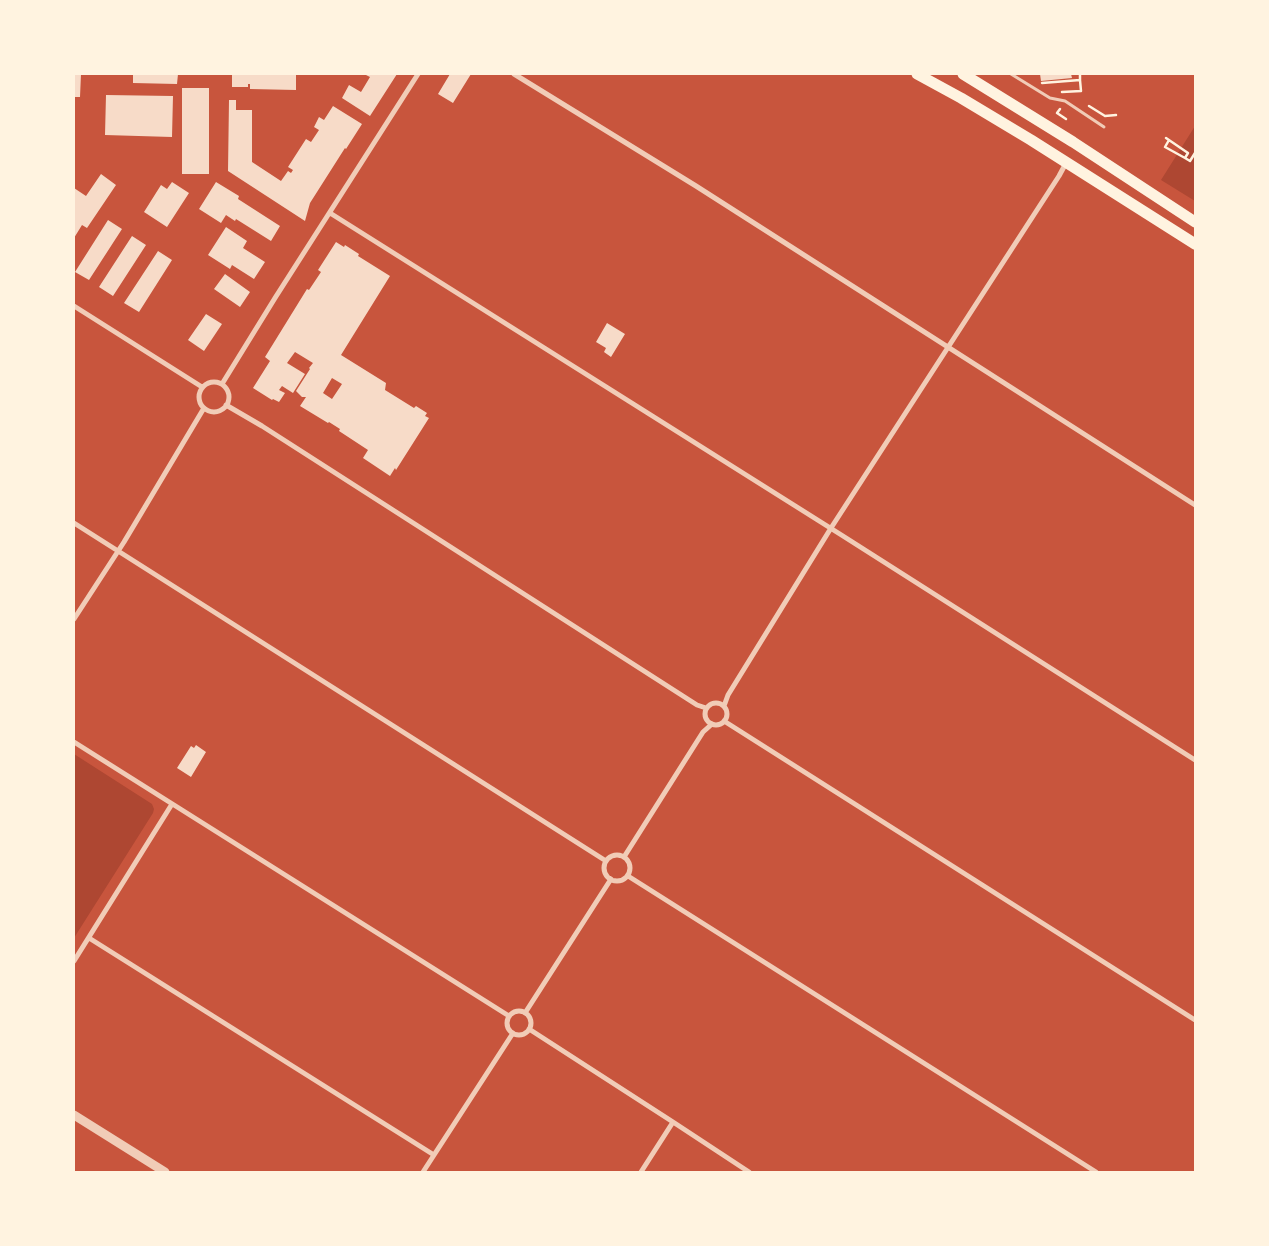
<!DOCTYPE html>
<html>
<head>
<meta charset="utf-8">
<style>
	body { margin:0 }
	#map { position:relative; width:1269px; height:1246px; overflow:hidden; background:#c8553d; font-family:Barlow,sans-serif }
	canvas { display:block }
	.frame { position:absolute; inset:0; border:75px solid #fff3e0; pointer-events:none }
</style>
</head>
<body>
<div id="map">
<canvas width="1269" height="1246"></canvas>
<div class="frame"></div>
</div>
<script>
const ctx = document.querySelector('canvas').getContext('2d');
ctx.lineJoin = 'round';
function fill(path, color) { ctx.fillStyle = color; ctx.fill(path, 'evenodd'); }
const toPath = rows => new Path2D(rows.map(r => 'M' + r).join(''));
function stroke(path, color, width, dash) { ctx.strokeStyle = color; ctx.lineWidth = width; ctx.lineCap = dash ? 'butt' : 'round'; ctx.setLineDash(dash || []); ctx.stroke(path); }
const green = toPath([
	[1195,126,1195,201,1161,180],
	[74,754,152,804,154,809,153,813,74,938]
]);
const building = toPath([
	[74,74,81,74,80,97,74,97],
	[133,74,178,74,177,84,133,83],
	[232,74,296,74,296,90,250,89,250,84,248,84,248,87,232,87],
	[364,74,397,74,370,116,342,98,349,85,361,92,370,77],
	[450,74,471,74,453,103,438,94],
	[1040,74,1071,74,1072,78,1041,81],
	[182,88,209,88,209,174,182,174],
	[106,95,173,96,172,137,105,135],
	[229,100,236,100,236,110,252,110,252,162,281,181,288,171,291,173,293,170,288,167,306,139,311,142,319,130,314,127,319,117,324,120,333,106,362,124,346,149,345,148,310,203,305,221,228,171],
	[101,174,116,185,87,228,82,225,74,238,74,188,86,196],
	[172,182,189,193,167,227,144,212,161,185,167,189],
	[216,182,239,196,238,199,280,226,271,241,236,219,235,221,226,215,221,223,199,209],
	[108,220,122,229,89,280,75,272],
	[226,227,247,241,243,248,265,262,254,279,232,265,230,269,208,255],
	[132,236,146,245,113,296,99,287],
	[336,242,344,247,345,245,359,254,358,256,390,276,341,355,386,383,385,390,414,408,416,406,427,413,425,416,429,418,396,470,395,468,390,476,363,458,368,450,339,431,340,429,329,422,328,423,300,406,306,397,302,397,296,391,310,369,309,368,313,363,295,352,287,363,305,374,293,393,282,386,279,390,285,393,279,402,273,399,272,400,253,388,270,361,265,357,307,289,309,290,321,272,318,270],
	[332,378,342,384,332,399,323,393],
	[158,251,172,260,139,312,124,303],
	[225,274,250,292,240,307,214,289],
	[206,314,222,324,204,351,188,340],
	[607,323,625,334,611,357,604,352,606,348,596,342],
	[196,745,206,752,191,777,177,768,191,746,194,748]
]);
const path = toPath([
	[1042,83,1080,80,1080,74],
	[1062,92,1081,91,1080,80],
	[1089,106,1105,116,1116,115],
	[1060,109,1057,113,1066,119],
	[1166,138,1188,153,1185,158,1190,161,1195,153],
	[1169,140,1165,147,1185,158]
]);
const service = toPath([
	[1011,74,1050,98,1065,101,1104,127]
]);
const minor = toPath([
	[514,74,696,186,1195,505],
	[330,213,843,536,1195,760],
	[74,306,202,387],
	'199 397a15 15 0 1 1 30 0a15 15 0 1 1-30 0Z',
	[222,384,275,298,418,74],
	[226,405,262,426,697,705,706,708],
	[74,523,606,861],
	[74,619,124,542,204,408],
	'705 714a11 11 0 1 1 22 0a11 11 0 1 1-22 0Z',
	[724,706,728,695,831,528,1059,176,1066,163],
	[724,721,1195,1020],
	[74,742,509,1016],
	'604 868a13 13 0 1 1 26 0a13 13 0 1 1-26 0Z',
	[624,857,703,732,712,724],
	[628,876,1096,1172],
	[89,938,434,1155],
	[74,961,172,804],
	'507 1023a12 12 0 1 1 24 0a12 12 0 1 1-24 0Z',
	[525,1013,611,879],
	[529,1029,673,1122,749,1172],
	[423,1172,513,1033],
	[641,1172,673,1122]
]);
const tertiary = toPath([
	[74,1115,165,1172]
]);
const trunk = toPath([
	[917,74,961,98,1031,140,1195,244],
	[963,74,1073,142,1195,222]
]);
fill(green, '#ae4732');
fill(building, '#f7dbc8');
stroke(path, '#fff3e0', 2.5);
stroke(service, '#f1ccb7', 3);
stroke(minor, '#f1ccb7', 5);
stroke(tertiary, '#f1ccb7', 9);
stroke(trunk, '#fff3e0', 11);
</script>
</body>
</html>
